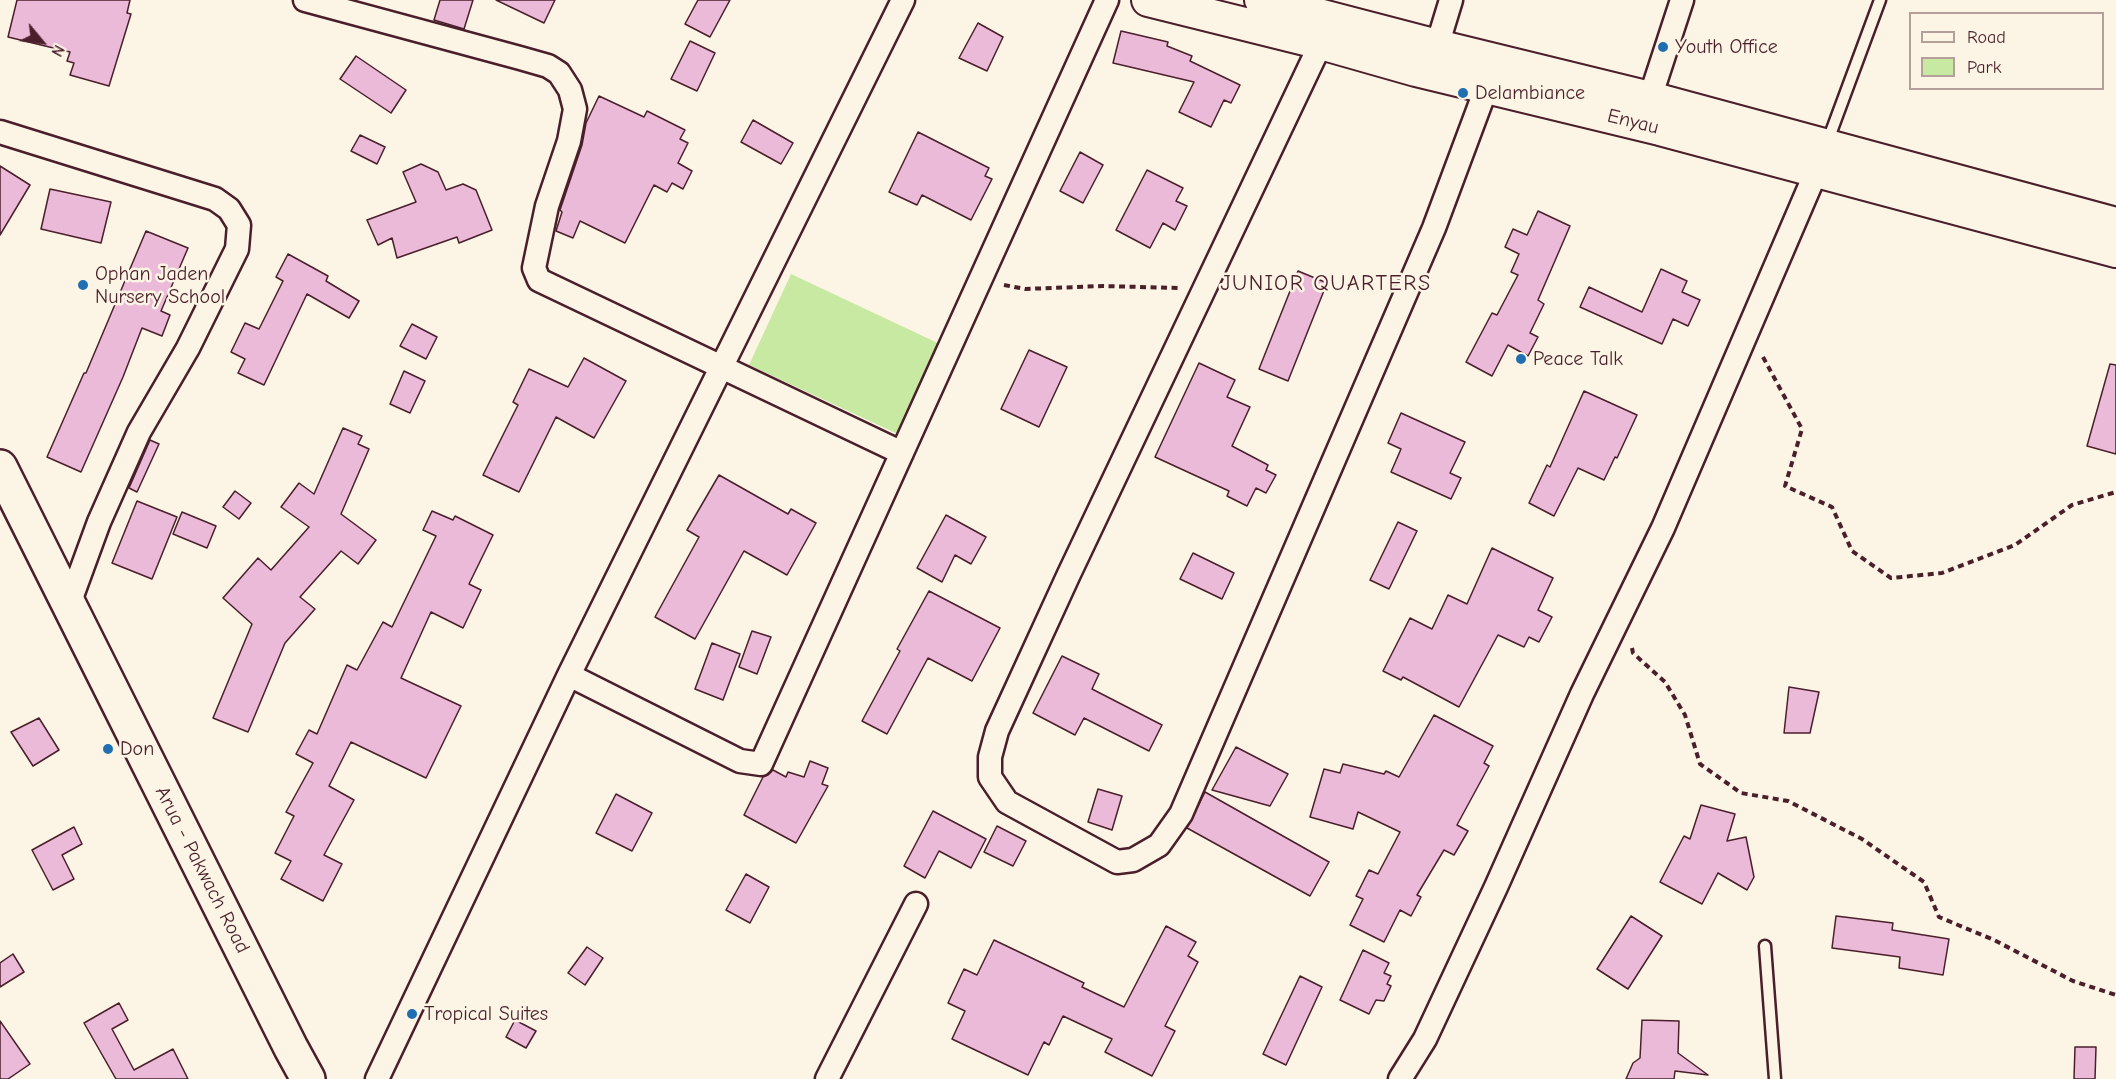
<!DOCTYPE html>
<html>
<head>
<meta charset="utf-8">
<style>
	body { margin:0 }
	#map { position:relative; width:2116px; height:1079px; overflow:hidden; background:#fcf5e5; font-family:"Comic Neue",sans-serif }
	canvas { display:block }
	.legend { position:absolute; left:1909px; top:12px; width:195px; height:78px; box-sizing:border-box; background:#fcf5e5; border:2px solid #b59f9b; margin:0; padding:8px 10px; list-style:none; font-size:18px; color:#4a1f2b }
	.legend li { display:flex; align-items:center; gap:12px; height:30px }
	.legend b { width:30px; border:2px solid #b59f9b }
	.north { position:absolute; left:12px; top:12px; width:60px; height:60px; -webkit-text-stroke:4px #fcf5e5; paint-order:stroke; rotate:119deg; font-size:16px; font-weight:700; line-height:24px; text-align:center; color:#4a1f2b }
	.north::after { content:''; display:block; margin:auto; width:21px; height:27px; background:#4a1f2b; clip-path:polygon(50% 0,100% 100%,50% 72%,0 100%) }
</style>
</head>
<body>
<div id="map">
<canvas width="2116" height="1079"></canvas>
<ul class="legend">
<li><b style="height:8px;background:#fcf5e5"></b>Road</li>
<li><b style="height:16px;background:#c7e9a1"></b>Park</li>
</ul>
<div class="north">N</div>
</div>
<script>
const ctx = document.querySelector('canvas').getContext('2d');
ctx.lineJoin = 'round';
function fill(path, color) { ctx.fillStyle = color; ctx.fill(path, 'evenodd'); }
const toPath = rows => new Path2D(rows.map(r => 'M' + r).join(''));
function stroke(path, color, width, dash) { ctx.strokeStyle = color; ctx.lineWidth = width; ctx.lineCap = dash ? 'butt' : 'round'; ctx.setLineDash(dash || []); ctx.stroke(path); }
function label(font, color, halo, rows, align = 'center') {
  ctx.font = font + ' "Comic Neue",sans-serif'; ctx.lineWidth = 5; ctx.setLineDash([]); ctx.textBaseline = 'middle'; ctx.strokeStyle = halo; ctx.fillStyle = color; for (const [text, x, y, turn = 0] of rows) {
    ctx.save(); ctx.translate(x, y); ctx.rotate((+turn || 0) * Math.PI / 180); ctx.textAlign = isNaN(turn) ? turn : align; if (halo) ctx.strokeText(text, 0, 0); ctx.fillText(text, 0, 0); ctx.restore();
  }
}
const green = toPath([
	[791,274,942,345,900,435,749,365]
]);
const building = toPath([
	[17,0,130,0,127,13,131,14,109,86,70,75,74,63,67,61,70,52,8,37,17,0],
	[440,0,473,0,464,29,434,20,440,0],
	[496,0,555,0,544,23,496,0],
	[698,0,730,0,710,37,685,24,698,0],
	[978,23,1003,37,987,71,959,58,978,23],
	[1121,31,1168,42,1167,46,1192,56,1190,61,1240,85,1231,103,1224,100,1211,127,1179,112,1194,82,1113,63,1121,31],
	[690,41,715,53,697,91,671,79,690,41],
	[356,56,406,90,391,113,340,79,356,56],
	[599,96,644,117,647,111,685,130,680,139,688,143,678,163,692,171,683,189,672,183,667,192,654,185,625,243,580,221,573,238,556,231,562,212,560,210,582,145,586,123,599,96],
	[753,120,793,143,781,164,741,142,753,120],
	[918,132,989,168,985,176,992,179,971,220,922,195,917,205,889,192,918,132],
	[360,135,385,147,377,164,351,151,360,135],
	[1080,152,1103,165,1083,203,1060,191,1080,152],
	[421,164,438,172,446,190,463,184,476,190,492,230,459,243,457,237,397,258,392,238,378,245,367,220,416,202,403,172,421,164],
	[0,166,30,185,0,235,0,166],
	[1147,170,1183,188,1176,201,1187,206,1175,230,1163,223,1150,248,1116,230,1147,170],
	[50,189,111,202,101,243,41,229,50,189],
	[1538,211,1570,226,1538,300,1544,304,1530,333,1538,337,1528,356,1508,345,1492,376,1466,362,1492,313,1497,315,1518,275,1511,272,1519,254,1505,247,1513,229,1527,235,1538,211],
	[146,231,188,248,161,311,170,315,162,336,142,328,123,377,81,472,47,457,84,373,86,373,146,231],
	[288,254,328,276,326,281,359,301,349,318,307,294,264,385,238,373,245,359,231,352,245,323,259,329,283,281,276,277,288,254],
	[1661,269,1687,281,1682,292,1700,300,1688,326,1673,319,1662,344,1580,307,1589,287,1642,312,1661,269],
	[1298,271,1327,283,1288,381,1259,369,1298,271],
	[412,324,437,337,426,359,400,346,412,324],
	[1029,350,1067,367,1039,427,1001,409,1029,350],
	[584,358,626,381,594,438,556,417,519,492,483,475,518,405,513,402,529,369,568,387,584,358],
	[1199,363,1235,380,1227,397,1250,407,1232,446,1268,465,1266,470,1276,475,1266,493,1256,488,1247,506,1227,496,1229,491,1155,457,1199,363],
	[2110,364,2116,365,2116,454,2087,446,2110,364],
	[404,371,425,381,410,413,390,404,404,371],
	[1584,391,1637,415,1617,458,1615,457,1604,480,1578,468,1554,516,1529,503,1547,465,1550,467,1584,391],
	[1401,413,1465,442,1450,473,1461,478,1451,499,1391,472,1401,449,1388,443,1401,413],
	[343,428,362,436,358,444,369,449,341,514,376,540,358,564,341,551,300,597,315,609,285,643,248,732,213,718,252,624,223,598,258,558,271,570,309,527,281,507,299,483,314,494,343,428],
	[150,440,159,444,137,492,129,488,150,440],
	[719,475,788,514,791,509,816,523,787,575,744,551,695,639,655,617,699,537,687,530,719,475],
	[235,491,251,503,239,519,223,507,235,491],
	[137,501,177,517,152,579,112,563,137,501],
	[432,511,453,520,455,516,493,535,469,584,481,590,463,628,431,612,401,678,461,706,426,778,351,742,329,786,354,800,324,855,342,864,323,901,281,879,291,861,275,853,294,816,286,812,313,763,296,754,309,730,317,734,347,665,357,670,383,622,392,627,436,536,423,530,432,511],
	[182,512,216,526,207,548,173,534,182,512],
	[946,515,986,537,971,564,955,555,942,582,917,568,946,515],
	[1398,522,1417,531,1389,589,1370,580,1398,522],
	[1492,548,1553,578,1538,610,1552,617,1539,642,1529,637,1524,647,1498,635,1459,707,1403,677,1401,680,1383,671,1410,618,1432,629,1448,595,1467,604,1492,548],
	[1193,553,1234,573,1222,599,1180,579,1193,553],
	[929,591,1000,628,972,681,928,658,887,734,862,721,900,651,897,649,929,591],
	[752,631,771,637,757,674,739,667,752,631],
	[712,643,740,654,723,700,695,689,712,643],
	[1062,656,1099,674,1092,689,1162,725,1149,751,1084,718,1075,735,1033,713,1062,656],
	[1789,687,1819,692,1810,733,1784,733,1789,687],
	[1434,715,1493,746,1484,763,1489,766,1457,825,1468,831,1454,855,1444,850,1417,895,1421,897,1411,916,1400,910,1384,942,1350,925,1363,899,1356,896,1369,870,1378,874,1400,832,1358,812,1353,829,1310,817,1324,769,1340,773,1343,764,1384,774,1386,771,1399,777,1434,715],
	[39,718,59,750,33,766,11,732,39,718],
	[1236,747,1288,774,1270,806,1212,790,1236,747],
	[810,761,828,768,822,784,828,786,796,843,744,815,763,777,768,775,773,770,786,777,788,772,804,777,810,761],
	[1098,789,1122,796,1112,830,1088,822,1098,789],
	[1205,792,1329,862,1310,896,1187,828,1205,792],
	[616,794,652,813,632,851,596,833,616,794],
	[1701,805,1735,814,1727,841,1746,837,1754,877,1747,890,1718,873,1702,904,1660,882,1684,836,1690,839,1701,805],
	[933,811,986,839,971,868,939,851,925,878,904,866,933,811],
	[997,826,1026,841,1013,866,984,852,997,826],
	[74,827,82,844,62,855,74,879,53,890,32,850,74,827],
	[746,874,769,887,750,923,726,910,746,874],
	[1631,916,1662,936,1628,989,1597,969,1631,916],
	[1836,916,1893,923,1892,930,1949,939,1943,975,1899,968,1900,957,1832,948,1836,916],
	[1166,926,1196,942,1188,956,1198,962,1165,1026,1175,1031,1152,1076,1105,1052,1112,1039,1063,1016,1049,1045,1044,1042,1028,1075,952,1039,965,1011,948,1003,964,969,977,975,994,940,1084,983,1082,987,1124,1007,1166,926],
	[587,947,603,958,585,985,568,973,587,947],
	[1363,950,1389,963,1384,973,1391,976,1387,984,1391,986,1384,1001,1376,1000,1369,1014,1340,1000,1363,950],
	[13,954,24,972,0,987,0,963,13,954],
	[1300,976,1322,987,1286,1065,1263,1054,1300,976],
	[119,1003,128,1020,112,1029,134,1070,173,1049,188,1079,116,1079,84,1023,119,1003],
	[515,1020,536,1031,526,1048,506,1037,515,1020],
	[1642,1020,1679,1021,1678,1053,1708,1075,1675,1071,1674,1079,1626,1079,1633,1063,1640,1058,1642,1020],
	[0,1021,30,1064,8,1079,0,1079,0,1021],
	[2075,1047,2096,1047,2095,1079,2074,1079,2075,1047]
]);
const path = toPath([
	[1004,285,1025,289,1103,286,1179,288],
	[1763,357,1802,429,1785,486,1832,507,1852,551,1891,578,1942,573,2015,545,2072,505,2116,492],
	[1632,648,1633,653,1665,682,1685,715,1700,764,1741,793,1788,801,1862,839,1924,882,1939,917,1994,940,2073,981,2116,995]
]);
const lane = toPath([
	[1827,143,1880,0],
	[1765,946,1775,1079]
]);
const street = toPath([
	[305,0,520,58,548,66,559,73,570,90,575,109,569,141,547,206,534,268,539,280,902,453],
	[1325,30,1321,43,1069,574,997,731,990,757,990,777,1007,802,1117,862,1133,860,1159,845,1181,814,1434,228,1487,86,1490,74],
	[1437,46,1451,0],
	[1650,98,1682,0],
	[0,132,215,199,229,209,239,225,237,249,188,348,139,432,99,522,69,604],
	[569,675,740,761,761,764,1107,0],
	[377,1079,569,675,903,0],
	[827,1079,916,904],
	[1400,1079,1425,1039,1496,887,1582,694,1663,528,1822,158]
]);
const secondary = toPath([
	[1148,0,1321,43,1416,70,1660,129,2116,251],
	[1261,0,1437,46,1650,98,2116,224]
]);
const primary = toPath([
	[0,467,291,1048,308,1079]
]);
const markers = [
	[1663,47,6,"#1f6fb2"],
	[1463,93,6,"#1f6fb2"],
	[83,285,6,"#1f6fb2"],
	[1521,359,6,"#1f6fb2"],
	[108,749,6,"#1f6fb2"],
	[412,1014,6,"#1f6fb2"]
];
const poiNames = [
	["Youth Office",1675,47],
	["Delambiance",1475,93],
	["Ophan Jaden",95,274],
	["Nursery School",95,297],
	["Peace Talk",1533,359],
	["Don",120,749],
	["Tropical Suites",424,1014]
];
const streetNames = [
	["Enyau",1633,122,14],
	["Arua - Pakwach Road",202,870,63]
];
const quarterNames = [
	["JUNIOR QUARTERS",1326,284]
];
fill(green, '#c7e9a1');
fill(building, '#ecbad9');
stroke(building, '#4a1f2b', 1.5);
stroke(lane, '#4a1f2b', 15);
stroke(street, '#4a1f2b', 27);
stroke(secondary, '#4a1f2b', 36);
stroke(primary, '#4a1f2b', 38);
stroke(path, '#4a1f2b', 4, [6, 4.5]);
stroke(lane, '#fcf5e5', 10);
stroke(street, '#fcf5e5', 22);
stroke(secondary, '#fcf5e5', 32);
stroke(primary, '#fcf5e5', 33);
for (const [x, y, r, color] of markers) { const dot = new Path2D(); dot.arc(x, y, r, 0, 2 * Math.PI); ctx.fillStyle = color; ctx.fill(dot); stroke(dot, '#fcf5e5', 2); }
label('20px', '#4a1f2b', '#fcf5e5', poiNames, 'left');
label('20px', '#4a1f2b', '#fcf5e5', streetNames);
ctx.letterSpacing = '1.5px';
label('22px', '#4a1f2b', '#fcf5e5', quarterNames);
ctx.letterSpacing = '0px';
</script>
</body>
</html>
